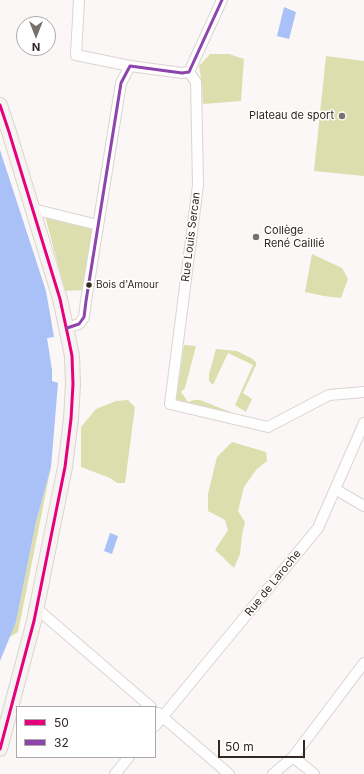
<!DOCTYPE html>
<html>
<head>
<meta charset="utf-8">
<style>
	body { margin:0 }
	#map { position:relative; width:364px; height:774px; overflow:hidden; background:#faf7f6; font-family:Inter,sans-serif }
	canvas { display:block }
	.legend { position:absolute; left:16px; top:706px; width:140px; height:52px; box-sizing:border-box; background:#fff; border:1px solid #ada9a7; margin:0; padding:5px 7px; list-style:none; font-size:12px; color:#312723 }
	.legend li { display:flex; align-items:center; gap:8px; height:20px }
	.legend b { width:20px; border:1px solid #ada9a7 }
	.north { position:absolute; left:16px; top:16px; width:40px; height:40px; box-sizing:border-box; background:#fff; border:1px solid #ada9a7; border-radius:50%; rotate:180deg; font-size:11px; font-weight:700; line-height:16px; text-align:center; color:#312723 }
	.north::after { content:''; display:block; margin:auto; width:14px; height:18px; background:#77706d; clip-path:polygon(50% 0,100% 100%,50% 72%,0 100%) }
	.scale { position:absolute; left:218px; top:740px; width:87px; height:18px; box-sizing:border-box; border:2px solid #312723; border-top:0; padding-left:5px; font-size:12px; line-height:14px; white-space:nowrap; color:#312723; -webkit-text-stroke:3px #fff; paint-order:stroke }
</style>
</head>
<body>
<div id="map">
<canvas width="364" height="774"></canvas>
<ul class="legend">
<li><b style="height:5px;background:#e5007d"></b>50</li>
<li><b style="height:5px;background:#8e44ad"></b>32</li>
</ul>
<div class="north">N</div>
<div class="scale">50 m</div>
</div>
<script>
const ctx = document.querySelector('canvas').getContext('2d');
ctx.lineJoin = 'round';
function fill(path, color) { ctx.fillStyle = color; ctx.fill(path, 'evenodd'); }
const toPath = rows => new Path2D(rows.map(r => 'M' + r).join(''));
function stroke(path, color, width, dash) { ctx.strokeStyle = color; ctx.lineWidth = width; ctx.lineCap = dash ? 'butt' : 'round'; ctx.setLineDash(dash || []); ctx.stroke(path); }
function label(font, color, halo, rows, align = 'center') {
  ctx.font = font + ' Inter,sans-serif'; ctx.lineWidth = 3; ctx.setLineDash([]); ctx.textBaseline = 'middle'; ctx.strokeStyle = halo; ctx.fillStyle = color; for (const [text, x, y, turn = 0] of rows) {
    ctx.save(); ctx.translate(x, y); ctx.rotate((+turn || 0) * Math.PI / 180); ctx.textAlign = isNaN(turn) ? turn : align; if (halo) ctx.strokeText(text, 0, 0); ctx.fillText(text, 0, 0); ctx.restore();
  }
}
const green = toPath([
	[210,54,229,54,244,59,241,101,203,104,202,85,199,66],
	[326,56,364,61,364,176,314,171],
	[44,212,98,225,84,290,65,291],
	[312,254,342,268,348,279,341,298,324,296,305,292],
	[184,345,196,346,185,388,181,392,188,402,194,400,200,400,243,417,176,401],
	[216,349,237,351,251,358,256,362,256,365,243,393,252,399,246,412,235,405,253,365,228,353,213,385,209,381,209,374],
	[128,400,135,407,125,483,117,483,110,478,81,467,81,427,96,409,116,401],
	[232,442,266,452,267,461,256,470,244,487,238,511,245,522,242,535,240,554,234,568,215,550,228,530,225,520,208,511,208,494,217,457],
	[51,467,18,632,8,638,16,622,36,522]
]);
const water = toPath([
	[284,7,296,12,289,39,277,36],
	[0,150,46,291,54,337,47,338,52,370,52,381,58,383,51,467,36,522,16,622,0,661],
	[110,533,118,536,112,554,104,551]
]);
const street = toPath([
	[79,0,76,55,130,66],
	[189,72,196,82,198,185,170,404,268,427,329,395,364,392],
	[33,209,98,225],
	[67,328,79,324,84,317,86,301,121,83,130,66,182,73,189,72,222,0],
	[335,489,364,506],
	[36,608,151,707],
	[158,713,229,774],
	[155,726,318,528,364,423],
	[293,757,314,774],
	[115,774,129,757],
	[273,774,293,757,364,663]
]);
const secondary = toPath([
	[0,105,9,132,60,299,69,341,72,356,73,384,71,419,65,467,34,621,0,749]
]);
const bus1 = toPath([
	[0,105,9,132,60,299,69,341,72,356,73,384,71,419,65,467,34,621,0,749]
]);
const bus2 = toPath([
	[67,328,79,324,84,317,86,301,121,83,130,66,182,73,189,72,222,0]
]);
const markers = [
	[342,116,4,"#77706d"],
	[256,237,4,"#77706d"],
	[89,285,3.5,"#312723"]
];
const busNames = [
	["Bois d'Amour",96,285]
];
const poiNames = [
	["Plateau de sport",334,116],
	["Collège",264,231,"left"],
	["René Caillié",264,244,"left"]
];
const streetNames = [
	["Rue Louis Sercan",191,237,-83],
	["Rue de Laroche",273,583,-51]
];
fill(green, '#dcdfad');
fill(water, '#a9c1f6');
stroke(street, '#dbd4d1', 12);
stroke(secondary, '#dbd4d1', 16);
stroke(street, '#fefefe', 10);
stroke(secondary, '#f6f3f3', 14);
stroke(bus1, '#e5007d', 3);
stroke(bus2, '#8e44ad', 3);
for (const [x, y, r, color] of markers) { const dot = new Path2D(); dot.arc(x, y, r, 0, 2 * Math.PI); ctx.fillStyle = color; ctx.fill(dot); stroke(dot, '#fff', 1.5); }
label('10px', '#312723', '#fff', busNames, 'left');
label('11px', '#312723', '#fff', poiNames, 'right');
label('11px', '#312723', '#fff', streetNames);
</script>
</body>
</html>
